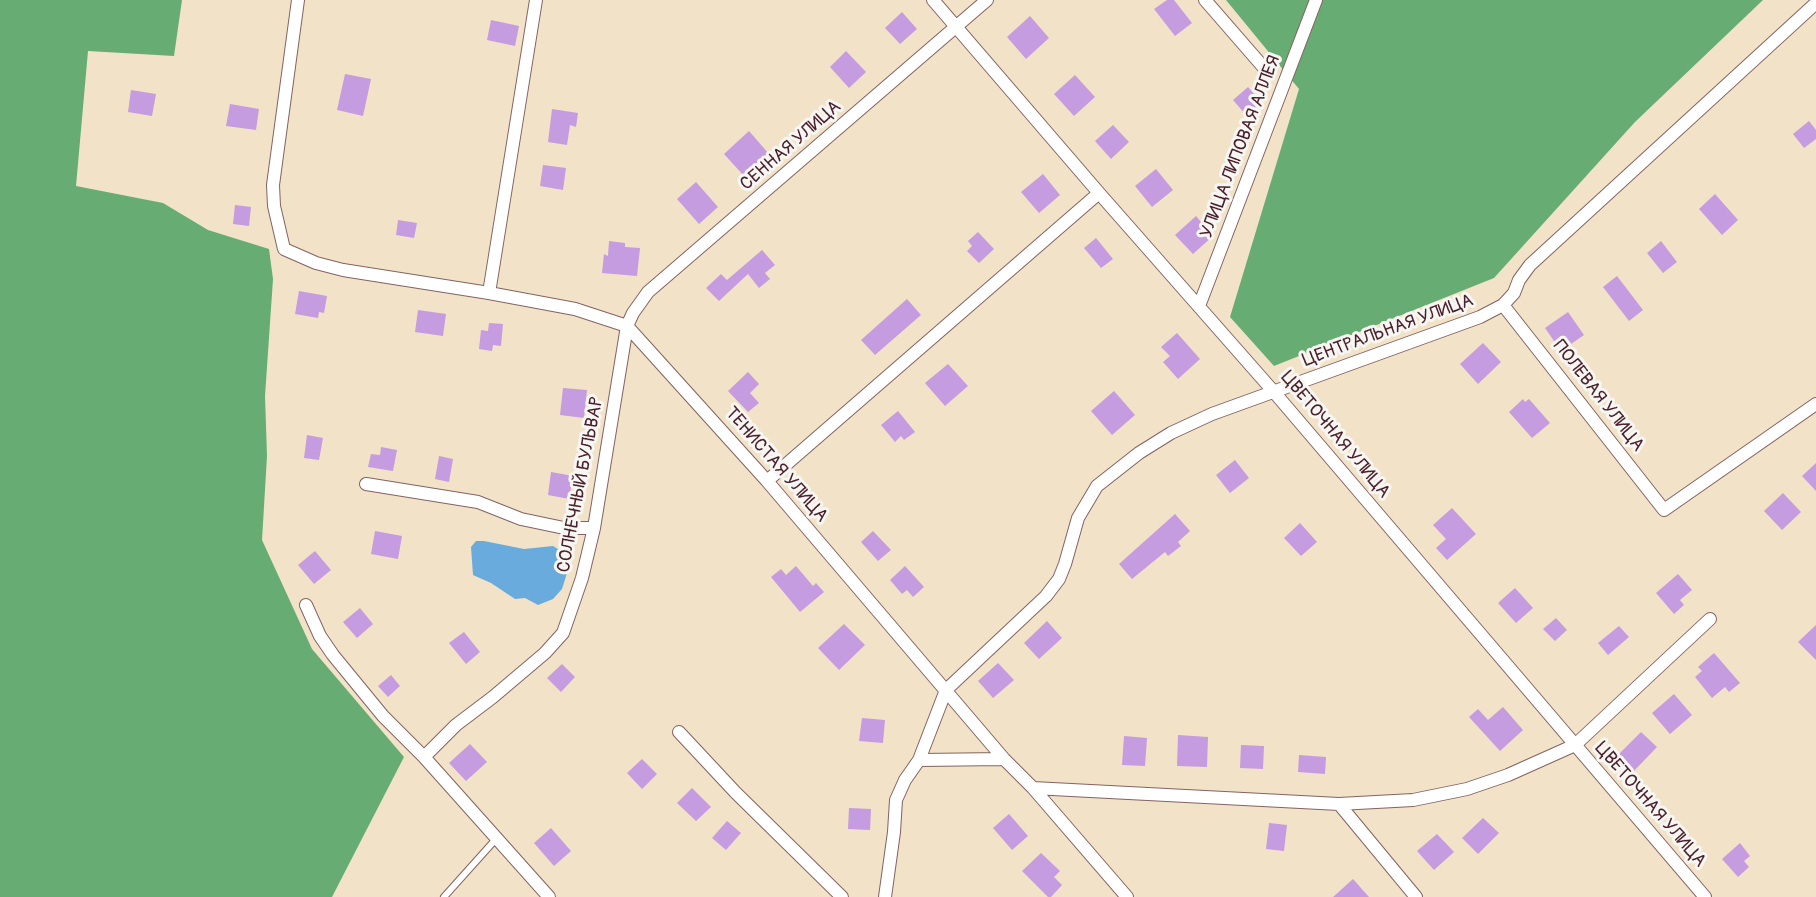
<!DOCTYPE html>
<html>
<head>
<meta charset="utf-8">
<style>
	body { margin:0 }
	canvas { display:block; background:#f1e2c8 }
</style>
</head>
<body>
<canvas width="1816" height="897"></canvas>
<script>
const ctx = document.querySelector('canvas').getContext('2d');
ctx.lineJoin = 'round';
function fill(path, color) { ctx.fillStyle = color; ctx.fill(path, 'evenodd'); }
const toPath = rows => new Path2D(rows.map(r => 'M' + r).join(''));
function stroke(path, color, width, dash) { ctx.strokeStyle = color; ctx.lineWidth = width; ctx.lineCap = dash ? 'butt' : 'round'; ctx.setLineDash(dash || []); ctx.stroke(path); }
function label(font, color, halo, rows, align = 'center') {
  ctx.font = font + ' Pangolin,sans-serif'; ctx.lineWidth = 6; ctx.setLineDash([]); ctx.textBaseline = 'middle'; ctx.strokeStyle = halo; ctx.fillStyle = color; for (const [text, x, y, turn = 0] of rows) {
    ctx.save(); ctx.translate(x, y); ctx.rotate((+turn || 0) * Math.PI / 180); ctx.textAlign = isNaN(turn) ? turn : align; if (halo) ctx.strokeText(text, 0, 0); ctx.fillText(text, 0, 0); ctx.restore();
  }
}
const forest = toPath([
	[0,0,182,0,174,56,88,51,76,186,163,203,208,230,269,249,273,279,265,396,267,456,262,540,312,649,404,757,332,897,0,897],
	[1226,0,1763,0,1635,122,1494,278,1274,366,1230,317,1299,89]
]);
const water = toPath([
	[476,541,484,541,524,549,553,546,561,551,568,561,567,573,562,589,553,599,538,605,525,598,515,599,491,583,473,575,471,547]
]);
const building = toPath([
	[1167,0,1174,0,1192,23,1175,36,1154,9],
	[902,12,917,29,900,44,885,28],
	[1030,16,1049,38,1026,59,1007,37],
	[491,20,519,26,515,46,487,40],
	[846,51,866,72,849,88,830,67],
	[345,74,371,79,363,116,337,110],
	[1075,75,1095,97,1074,116,1054,94],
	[1248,87,1261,102,1246,115,1233,100],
	[131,90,156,94,152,116,128,112],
	[230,104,259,109,256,130,226,126],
	[552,109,578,113,576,127,570,125,567,145,548,142],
	[1809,121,1816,130,1816,139,1804,148,1793,134],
	[1113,125,1129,142,1111,159,1095,141],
	[749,131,769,154,761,161,766,166,756,174,751,169,744,176,724,154],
	[543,165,566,168,563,190,540,186],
	[1156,169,1173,190,1152,207,1135,186],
	[1043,174,1060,195,1039,213,1021,192],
	[696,182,718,207,699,224,677,199],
	[1715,194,1738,220,1722,235,1699,209],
	[235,205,251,207,249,226,233,224],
	[1196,216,1213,236,1193,254,1175,235],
	[398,220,417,223,414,238,396,235],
	[978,232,994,249,979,263,967,251,972,246,968,241],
	[1096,238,1113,259,1101,268,1084,248],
	[609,241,625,243,625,247,640,248,637,276,602,273,604,254,608,256],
	[1661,241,1677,262,1663,273,1647,253],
	[762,250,775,265,765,273,770,279,759,288,748,274,719,301,706,288,721,274,727,280],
	[1617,276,1643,310,1629,321,1603,287],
	[299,291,327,296,324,313,319,312,318,318,295,314],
	[907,299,921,315,875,355,861,340],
	[418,310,446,314,443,336,415,332],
	[1568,312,1584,335,1561,351,1545,328],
	[489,323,503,324,501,346,493,345,492,351,479,349,481,330,488,331],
	[1177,333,1200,359,1178,379,1163,362,1170,356,1161,347],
	[1483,343,1501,362,1478,384,1460,364],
	[948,364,968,386,945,406,925,383],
	[748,372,759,384,750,393,759,403,748,412,728,391],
	[563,388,587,390,584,418,560,415],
	[1114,391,1135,415,1112,435,1091,411],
	[1523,399,1525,402,1529,399,1550,423,1532,438,1509,412],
	[898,411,915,432,904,440,901,436,895,442,881,425],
	[307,435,323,438,319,460,304,458],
	[381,447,397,450,393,471,368,467,371,454,380,455],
	[439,456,453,459,449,482,435,479],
	[1235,460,1249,478,1230,493,1216,475],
	[1816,463,1816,491,1802,476],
	[551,472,573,476,569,499,548,495],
	[1783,493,1801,512,1782,530,1764,511],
	[1452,508,1476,534,1447,560,1436,548,1446,539,1433,525],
	[1175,514,1190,531,1178,542,1181,546,1168,556,1165,552,1132,579,1119,564],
	[1300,523,1317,542,1301,556,1284,538],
	[375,531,402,536,398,559,371,554],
	[873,531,891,550,878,561,861,542],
	[315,551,331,570,314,584,298,565],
	[796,566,813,586,816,583,824,592,800,612,771,577,781,569,786,575],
	[905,566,924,587,913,597,907,590,902,594,890,580],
	[1678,574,1692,590,1680,600,1684,605,1674,614,1656,593],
	[1515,588,1533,608,1516,623,1498,603],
	[360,608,373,624,357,638,343,622],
	[1556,618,1567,630,1555,641,1543,629],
	[1047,621,1062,638,1039,659,1024,643],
	[844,624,865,645,839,670,818,648],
	[1816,625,1816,660,1798,642],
	[1619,626,1629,637,1608,655,1598,643],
	[464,632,480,652,466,664,449,643],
	[1714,653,1740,683,1729,692,1725,687,1712,698,1695,677,1702,671,1698,667],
	[998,663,1014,680,993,698,978,681],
	[562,664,575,677,561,692,547,678],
	[391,675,400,686,388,697,378,686],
	[1674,694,1692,715,1670,734,1652,713],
	[1503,707,1523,730,1500,751,1469,717,1478,709,1488,720],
	[862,718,885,720,883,743,859,741],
	[1641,732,1657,747,1633,772,1617,756],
	[1178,735,1208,737,1207,767,1177,766],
	[1124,736,1147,738,1145,766,1122,765],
	[470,744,487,762,466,781,449,763],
	[1241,745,1264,746,1263,769,1240,768],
	[1299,755,1326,757,1325,774,1298,772],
	[642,759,657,774,642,789,627,773],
	[692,788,711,807,696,821,677,803],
	[849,808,871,809,870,830,848,829],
	[1009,814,1028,836,1012,850,993,828],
	[1483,818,1499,833,1478,854,1462,838],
	[727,821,741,833,726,850,712,838],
	[1269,823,1287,825,1284,851,1266,849],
	[551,828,571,851,554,866,534,843],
	[1437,834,1454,852,1434,870,1417,851],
	[1740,843,1750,856,1744,861,1749,867,1738,877,1722,859],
	[1041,853,1060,871,1054,877,1062,885,1051,897,1048,897,1022,871],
	[1353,879,1369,897,1333,897]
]);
const service = toPath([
	[444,897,496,839]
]);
const minor = toPath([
	[298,0,273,185,274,206,284,249,316,263,343,270,489,293,575,309,627,326,767,481,1004,759,1033,788,1127,897],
	[933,0,1099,193,1274,392,1705,897],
	[1205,0,1265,69],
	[489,293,536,0],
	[1503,305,1664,510,1816,404],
	[1199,306,1316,0],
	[767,481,1099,193],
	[366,484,478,502,521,519,564,528,594,528],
	[306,605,320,636,333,655,383,716,424,757],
	[679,732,736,793,842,897],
	[919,760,946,690,1046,596,1059,579,1065,564,1078,518,1097,486,1139,453,1171,433,1212,414,1480,317,1503,305,1514,293,1519,280,1530,265,1816,3],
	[1033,788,1339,804,1413,800,1467,789,1508,775,1575,745,1710,619],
	[1339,804,1416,897],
	[549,897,424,757,456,725,493,697,545,653,563,633,582,578,594,528,627,326,633,313,648,292,987,0],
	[885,897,894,832,896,800,905,780,919,760,1004,759]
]);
const streetNames = [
	["СЕННАЯ УЛИЦА",791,146,-41],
	["УЛИЦА ЛИПОВАЯ АЛЛЕЯ",1241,147,-69],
	["ЦЕНТРАЛЬНАЯ УЛИЦА",1388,331,-20],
	["ПОЛЕВАЯ УЛИЦА",1598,396,52],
	["ЦВЕТОЧНАЯ УЛИЦА",1335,435,50],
	["ТЕНИСТАЯ УЛИЦА",776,465,49],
	["СОЛНЕЧНЫЙ БУЛЬВАР",581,485,-79],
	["ЦВЕТОЧНАЯ УЛИЦА",1650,805,49]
];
fill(forest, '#67ad73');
fill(water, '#6aabde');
fill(building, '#c59cdf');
stroke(service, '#846362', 8);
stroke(minor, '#846362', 14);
stroke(service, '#fff', 6);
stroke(minor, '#fff', 12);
label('18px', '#4a1f2b', '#f6f6f2', streetNames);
</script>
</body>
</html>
